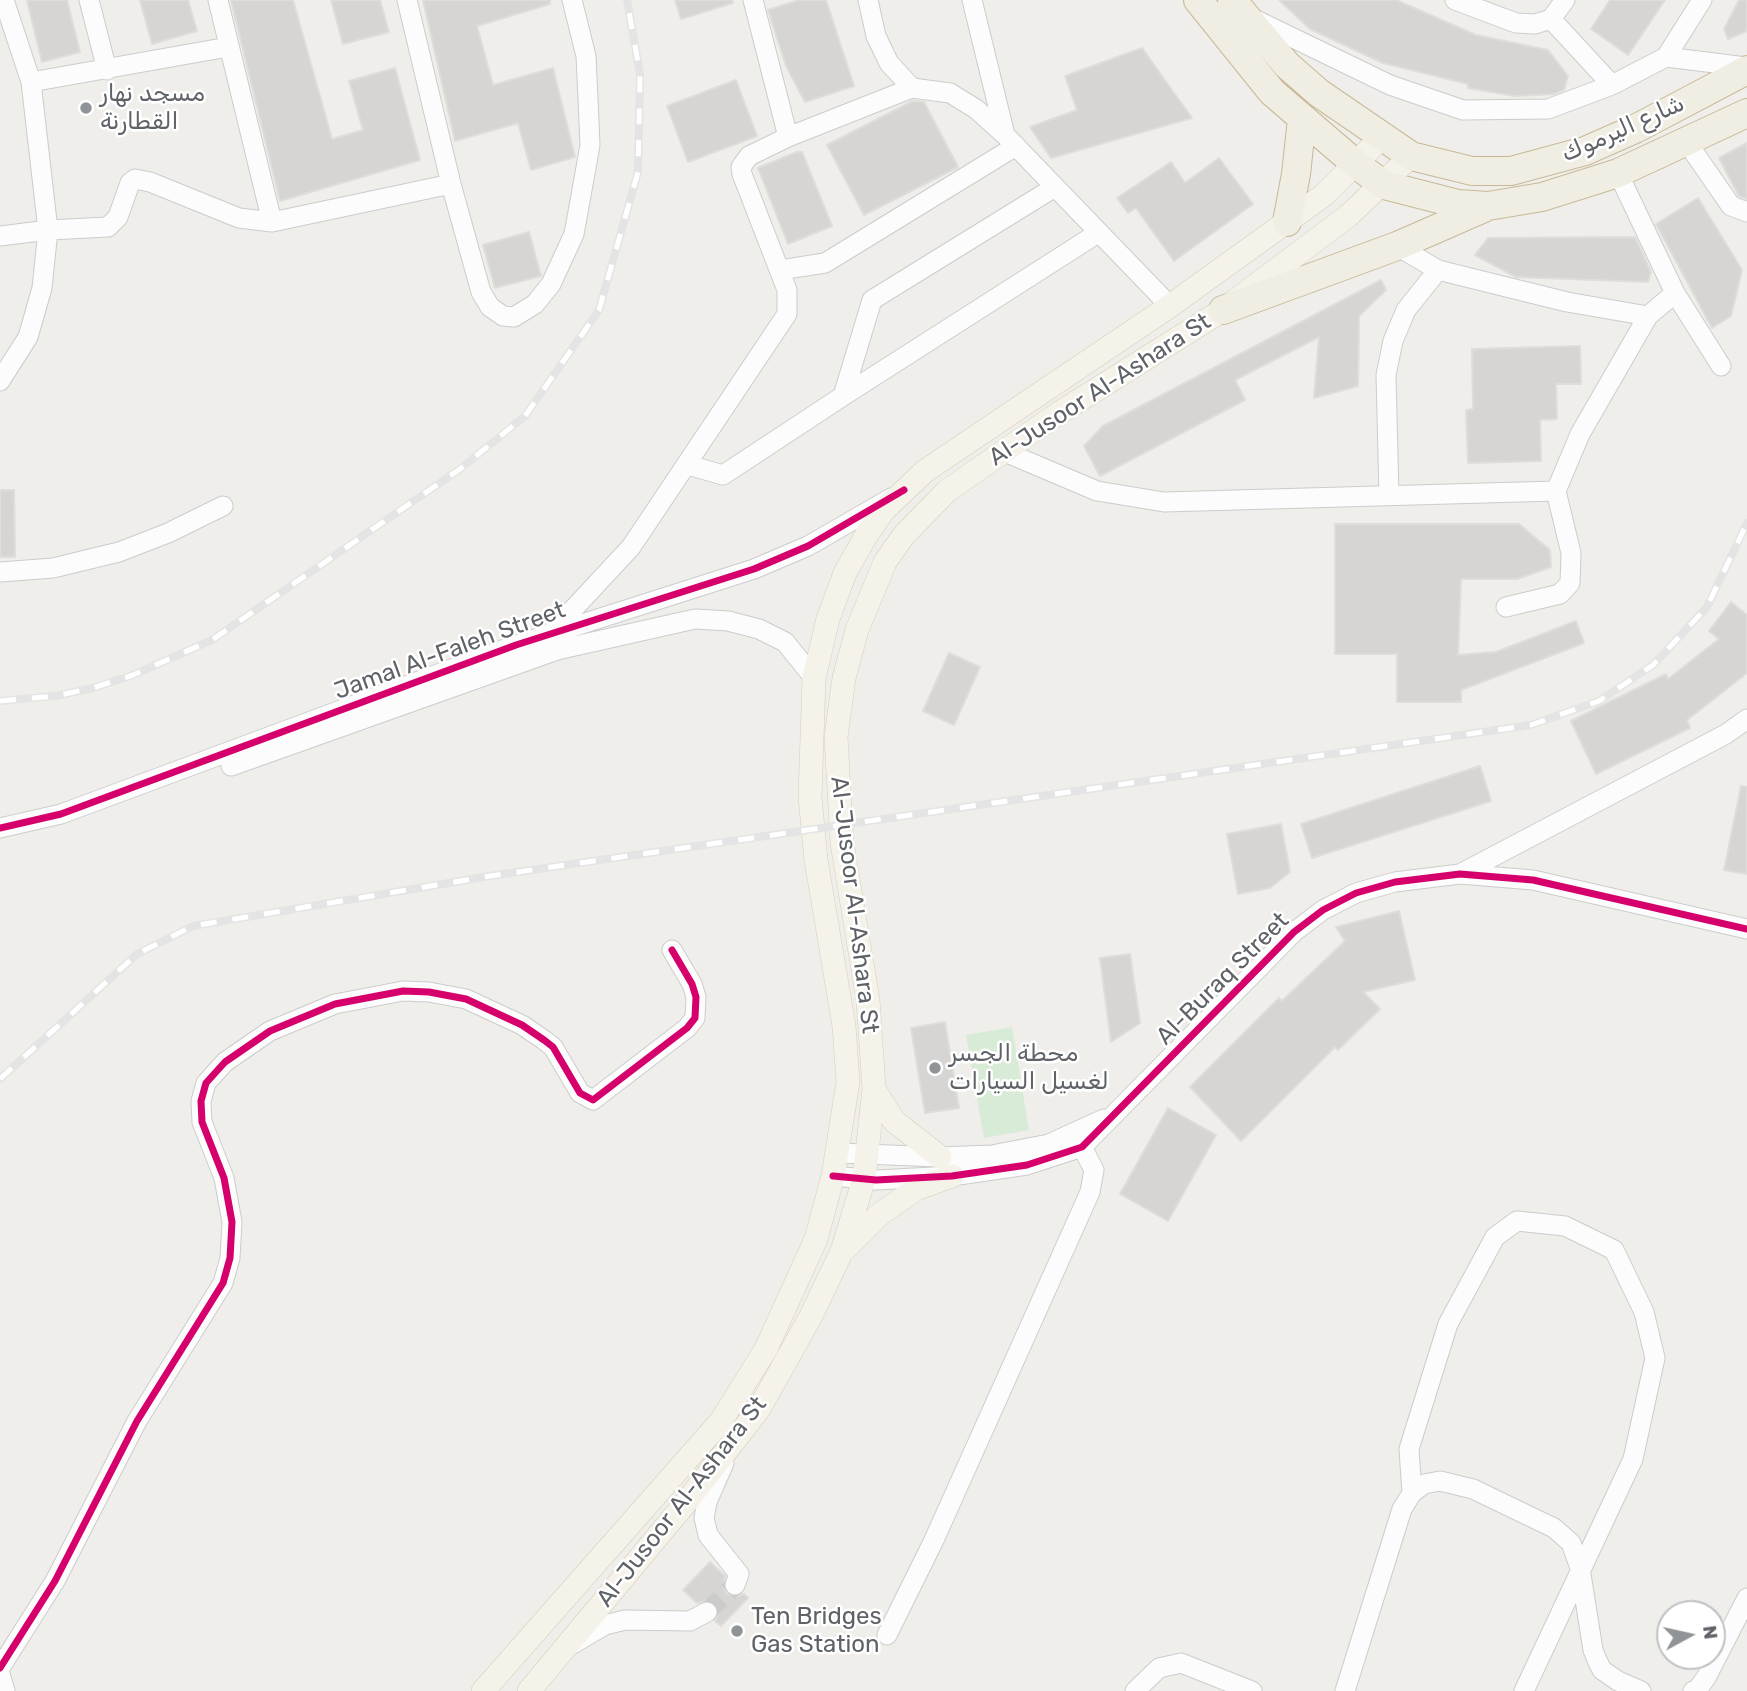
<!DOCTYPE html>
<html>
<head>
<meta charset="utf-8">
<style>
	body { margin:0 }
	#map { position:relative; width:1747px; height:1691px; overflow:hidden; background:#efeeea; font-family:Rubik,sans-serif }
	canvas { display:block }
	.north { position:absolute; left:1656px; top:1600px; width:70px; height:70px; box-sizing:border-box; background:#fff; border:2px solid #bfc1c3; border-radius:50%; rotate:82deg; font-size:19px; font-weight:700; line-height:28px; text-align:center; color:#5f6368 }
	.north::after { content:''; display:block; margin:auto; width:24px; height:32px; background:#919496; clip-path:polygon(50% 0,100% 100%,50% 72%,0 100%) }
</style>
</head>
<body>
<div id="map">
<canvas width="1747" height="1691"></canvas>
<div class="north">N</div>
</div>
<script>
const ctx = document.querySelector('canvas').getContext('2d');
ctx.lineJoin = 'round';
function fill(path, color) { ctx.fillStyle = color; ctx.fill(path, 'evenodd'); }
const toPath = rows => new Path2D(rows.map(r => 'M' + r).join(''));
function stroke(path, color, width, dash) { ctx.strokeStyle = color; ctx.lineWidth = width; ctx.lineCap = dash ? 'butt' : 'round'; ctx.setLineDash(dash || []); ctx.stroke(path); }
function label(font, color, halo, rows, align = 'center') {
  ctx.font = font + ' Rubik,Cairo,sans-serif'; ctx.lineWidth = 5; ctx.setLineDash([]); ctx.textBaseline = 'middle'; ctx.strokeStyle = halo; ctx.fillStyle = color; for (const [text, x, y, turn = 0] of rows) {
    ctx.save(); ctx.translate(x, y); ctx.rotate((+turn || 0) * Math.PI / 180); ctx.textAlign = isNaN(turn) ? turn : align; if (halo) ctx.strokeText(text, 0, 0); ctx.fillText(text, 0, 0); ctx.restore();
  }
}
const green = toPath([
	[1012,1027,1029,1130,984,1138,966,1035]
]);
const building = toPath([
	[27,0,67,0,80,52,42,62,27,0],
	[140,0,188,0,197,31,152,44,140,0],
	[231,0,293,0,332,139,363,130,349,81,395,68,420,160,280,201,231,0],
	[331,0,380,0,389,32,343,44,331,0],
	[423,0,550,0,550,4,477,26,493,85,553,68,575,157,531,170,518,123,455,141,423,0],
	[675,0,732,0,733,3,681,19,675,0],
	[799,0,826,0,854,86,805,102,786,66,768,10,799,0],
	[1279,0,1396,0,1476,35,1548,50,1568,76,1564,90,1553,94,1515,96,1468,88,1468,84,1383,63,1310,29,1279,0],
	[1610,0,1665,0,1628,55,1591,29,1610,0],
	[1739,0,1747,0,1747,31,1728,39,1724,29,1739,0],
	[1142,48,1192,118,1051,158,1030,127,1077,110,1065,76,1142,48],
	[736,80,757,136,688,162,667,106,736,80],
	[913,101,924,102,958,167,864,215,827,145,913,101],
	[1747,143,1747,199,1739,196,1719,158,1747,143],
	[797,152,802,152,832,226,788,244,758,168,797,152],
	[1219,158,1253,204,1174,261,1136,208,1128,213,1117,198,1171,162,1185,183,1219,158],
	[1698,198,1742,270,1731,316,1712,328,1656,224,1698,198],
	[529,232,541,276,495,288,483,245,529,232],
	[1635,237,1651,272,1648,282,1516,277,1475,255,1488,238,1635,237],
	[1381,280,1386,290,1359,316,1358,386,1314,398,1319,337,1235,380,1245,400,1100,476,1084,446,1103,426,1381,280],
	[1580,346,1581,384,1556,384,1557,419,1540,420,1541,461,1468,463,1466,410,1473,409,1472,349,1580,346],
	[0,490,14,490,15,557,0,557,0,490],
	[1335,524,1519,524,1550,550,1551,567,1517,579,1461,579,1458,655,1496,652,1576,621,1584,643,1461,690,1461,702,1397,702,1397,654,1335,654,1335,524],
	[1731,602,1747,615,1747,673,1687,720,1690,728,1596,774,1571,721,1666,674,1668,679,1719,639,1709,631,1731,602],
	[949,653,980,667,954,725,923,711,949,653],
	[1480,766,1491,801,1312,858,1301,824,1480,766],
	[1741,786,1747,787,1747,874,1724,870,1741,786],
	[1281,824,1290,872,1270,888,1238,894,1227,834,1281,824],
	[1399,911,1415,980,1363,992,1380,1009,1338,1050,1335,1047,1241,1141,1190,1087,1279,998,1282,1001,1345,941,1336,927,1399,911],
	[1130,954,1140,1023,1111,1042,1100,958,1130,954],
	[945,1022,959,1108,925,1113,911,1028,945,1022],
	[1168,1108,1216,1135,1168,1221,1120,1194,1168,1108],
	[710,1562,725,1576,723,1586,726,1593,736,1597,744,1594,748,1598,721,1626,715,1621,719,1612,714,1602,707,1600,697,1603,683,1590,710,1562]
]);
const minorTunnel = toPath([
	[707,1612,735,1585]
]);
const minor = toPath([
	[89,0,107,70],
	[218,0,272,222,451,184],
	[407,0,451,184,481,292,490,307,503,316,514,317,535,304,551,284,574,234,582,190,590,145,588,99,586,56,572,0],
	[753,0,788,137],
	[868,0,876,36,889,63,912,88],
	[972,0,1005,135],
	[1455,0,1516,23,1535,24,1551,19,1612,85],
	[1254,19,1390,85,1463,110,1548,109,1612,85,1666,57,1747,67],
	[1551,19,1565,0],
	[1666,57,1702,0],
	[31,82,228,47],
	[1686,141,1731,206,1747,212],
	[1618,173,1675,293,1721,366],
	[0,236,48,230,108,227,118,217,130,183,135,179,150,182,239,218,272,222],
	[1397,246,1438,270,1567,302,1648,316,1675,293],
	[780,270,825,263,1016,146],
	[0,381,28,337,42,288,48,230,31,82,4,0],
	[843,396,1098,233],
	[1005,452,1097,491,1164,502,1556,491,1580,434,1648,316],
	[688,465,723,475,843,396,872,300,1055,187],
	[1389,495,1386,375,1393,341,1406,310,1438,270],
	[0,572,53,568,119,552,168,533,223,506],
	[1506,607,1560,594,1570,583,1571,553,1556,491],
	[551,633,631,547,787,314,787,290,742,174,741,167,749,156,788,137,912,88,950,93,976,109,1005,135,1170,306],
	[231,766,557,650,695,619,728,621,759,629,785,642,814,678],
	[0,828,61,814,516,645,754,569,808,546,891,498],
	[1460,874,1726,734,1747,719],
	[838,1153,940,1157,992,1155,1049,1144,1104,1119],
	[833,1176,876,1180,952,1176,1027,1165,1082,1147,1294,932,1323,910,1356,893,1395,882,1460,874,1533,880,1747,929],
	[724,1463,707,1502,704,1518,708,1535,739,1574,735,1585],
	[1412,1493,1409,1449,1448,1324,1495,1237,1517,1221,1565,1226,1614,1250,1644,1312,1655,1358,1633,1459,1524,1691],
	[887,1635,934,1540,1090,1192,1094,1170,1082,1147],
	[571,1645,605,1625,625,1620,690,1621,707,1612],
	[0,1668,55,1581,137,1421,223,1283,230,1258,232,1222,224,1178,202,1122,201,1101,206,1083,225,1062,270,1031,335,1004,403,991,429,992,466,999,522,1025,544,1040,553,1047,580,1093,593,1100,687,1028,695,1018,696,997,692,984,672,950],
	[0,1674,5,1691],
	[1135,1691,1159,1668,1181,1663,1252,1691],
	[1345,1691,1402,1509,1412,1493,1424,1484,1440,1481,1473,1489,1554,1528,1571,1543,1580,1568,1593,1650,1597,1660,1602,1670,1618,1681,1641,1691],
	[1693,1691,1698,1689,1707,1676,1747,1598]
]);
const major = toPath([
	[874,1089,894,1121,940,1157],
	[845,1249,879,1215,916,1189,952,1176],
	[483,1691,721,1421,766,1349,816,1239,833,1176,848,1082,844,1026,816,860,810,797,814,678,828,619,845,573,866,536,883,511,925,471,1170,306,1324,195,1382,137],
	[529,1691,688,1500,759,1409,811,1316,842,1251,864,1179,874,1089,868,1000,842,843,836,737,844,678,857,630,885,562,904,535,947,491,1059,413,1223,310,1348,216,1411,156]
]);
const highway = toPath([
	[1198,0,1272,92,1357,165,1384,185,1458,204,1488,206,1542,197,1618,173,1747,113],
	[1232,0,1287,65,1319,93,1411,156,1472,171,1511,171,1585,151,1635,129,1747,70],
	[1287,222,1296,174,1302,119],
	[1223,310,1397,246,1484,208]
]);
const rail = toPath([
	[0,701,55,696,93,688,133,675,212,640,460,469,525,416,599,310,638,172,640,74,627,0],
	[0,1079,137,954,193,926,490,876,1531,725,1599,701,1653,665,1707,607,1747,523]
]);
const cycleway = toPath([
	[0,828,61,814,516,645,754,569,808,546,904,490],
	[833,1176,876,1180,952,1176,1027,1165,1082,1147,1294,932,1323,910,1356,893,1395,882,1460,874,1533,880,1747,929],
	[0,1668,55,1581,137,1421,223,1283,230,1258,232,1222,224,1178,202,1122,201,1101,206,1083,225,1062,270,1031,335,1004,403,991,429,992,466,999,522,1025,544,1040,553,1047,580,1093,593,1100,687,1028,695,1018,696,997,692,984,672,950]
]);
const markers = [
	[86,108,7,"#919496"],
	[935,1068,7,"#919496"],
	[737,1631,7,"#919496"]
];
const poiNames = [
	["مسجد نهار",100,94],
	["القطارنة",100,122],
	["محطة الجسر",949,1054],
	["لغسيل السيارات",949,1082],
	["Ten Bridges",751,1617],
	["Gas Station",751,1645]
];
const streetNames = [
	["شارع اليرموك",1623,129,-24],
	["Al-Jusoor Al-Ashara St",1100,390,-33],
	["Jamal Al-Faleh Street",450,651,-20],
	["Al-Jusoor Al-Ashara St",854,905,83],
	["Al-Buraq Street",1223,979,-45],
	["Al-Jusoor Al-Ashara St",682,1502,-52]
];
fill(green, '#d8ebd6');
fill(building, '#d6d5d3');
stroke(building, '#deddd9', 2);
stroke(minorTunnel, '#cbcbca', 19, [19, 10]);
stroke(minor, '#cbcccc', 21);
stroke(major, '#d7ceb8', 24);
stroke(highway, '#c8b996', 30);
stroke(minor, '#fdfcfc', 19);
stroke(major, '#f4f2e9', 23);
stroke(highway, '#f0ede3', 28);
stroke(rail, '#e4e4e4', 8);
stroke(rail, '#fff', 5, [16]);
stroke(cycleway, '#d6006c', 7);
for (const [x, y, r, color] of markers) { const dot = new Path2D(); dot.arc(x, y, r, 0, 2 * Math.PI); ctx.fillStyle = color; ctx.fill(dot); stroke(dot, '#fff', 2.5); }
label('24px', '#5f6368', '#fff', poiNames, 'left');
label('24px', '#5f6368', '#fff', streetNames);
</script>
</body>
</html>
